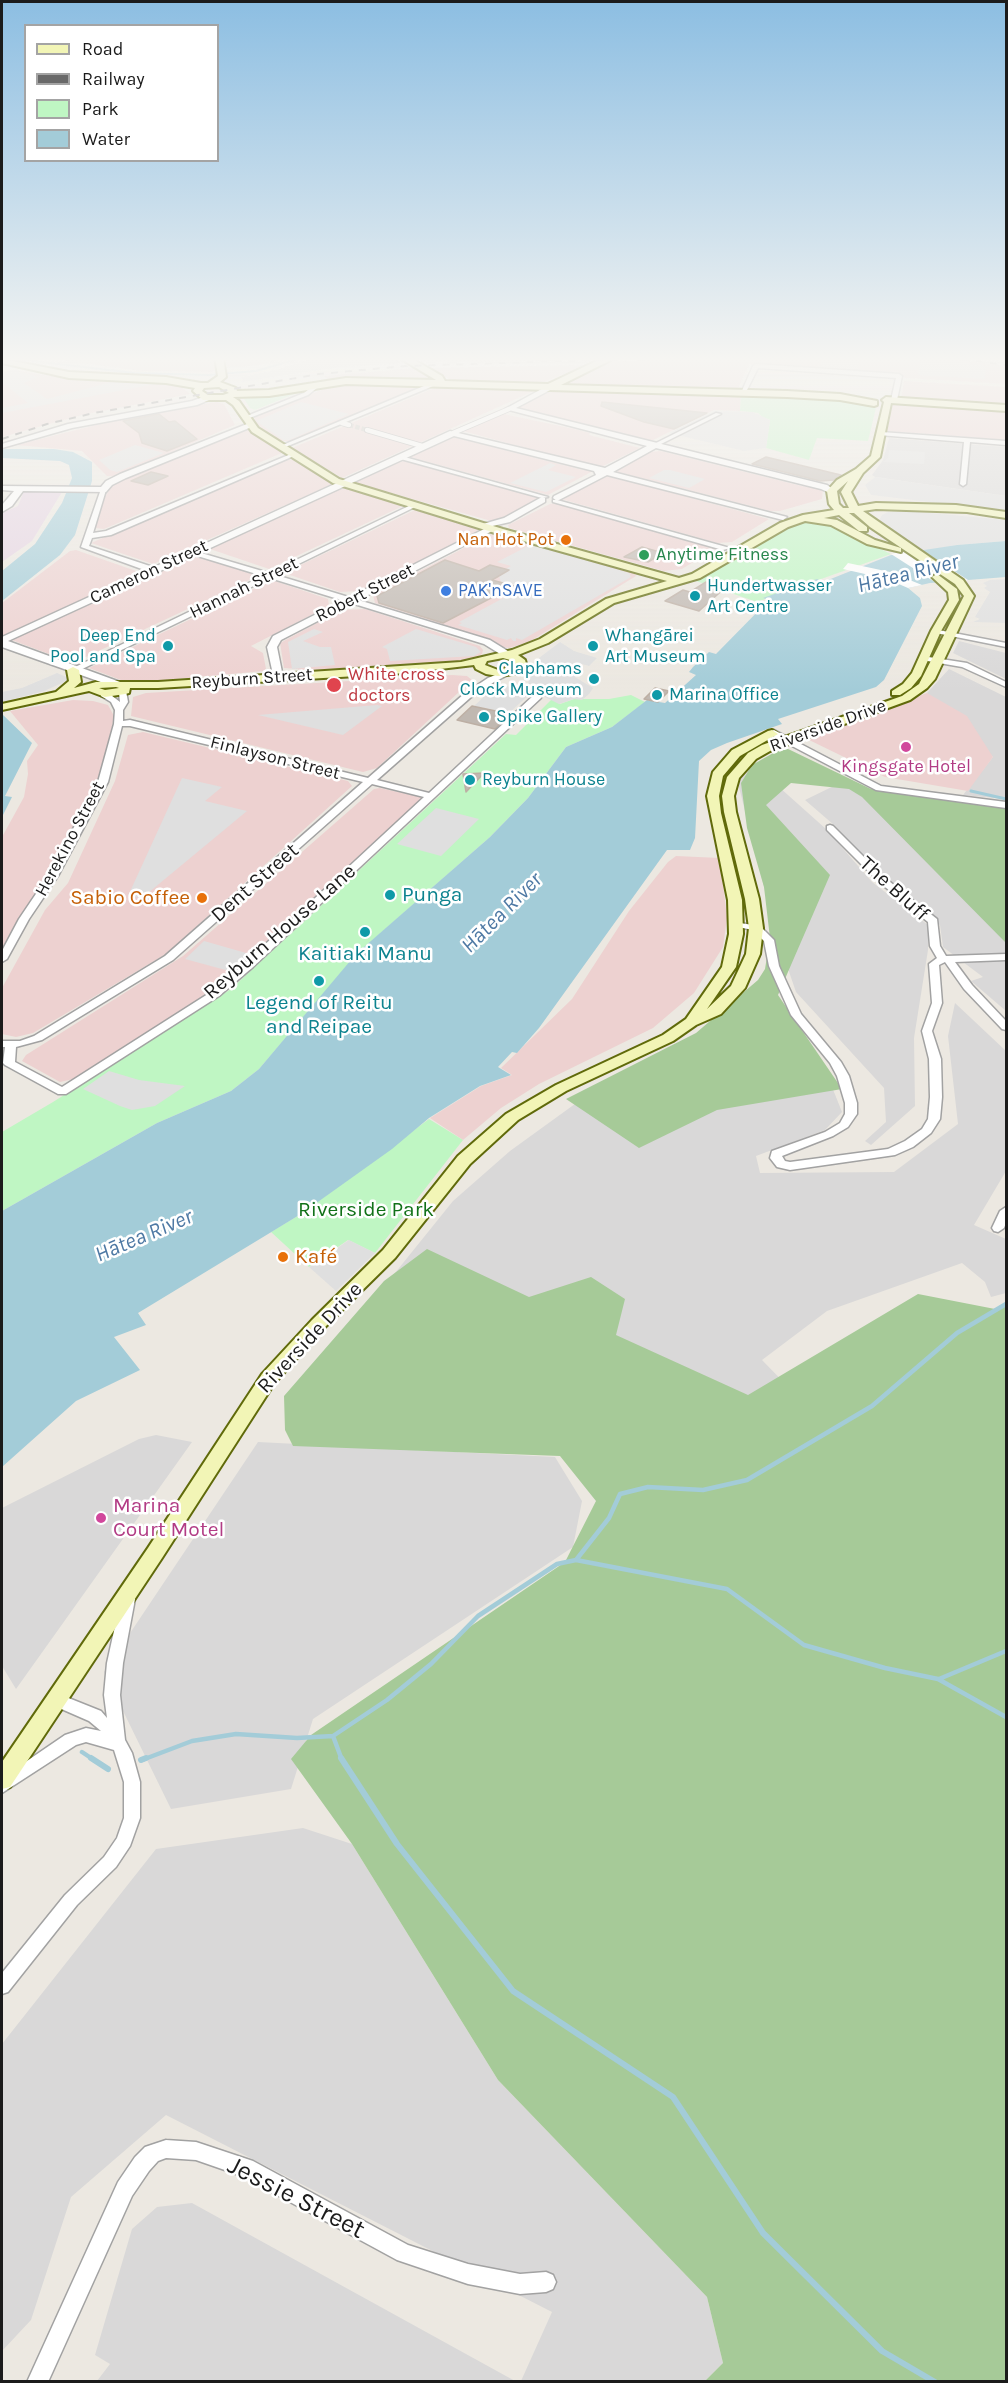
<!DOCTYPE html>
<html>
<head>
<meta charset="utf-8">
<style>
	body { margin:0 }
	#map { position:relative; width:1008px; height:2383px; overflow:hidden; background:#ece8e1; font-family:Karla,sans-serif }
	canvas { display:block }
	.frame { position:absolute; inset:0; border:3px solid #1b1b1b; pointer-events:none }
	.legend { position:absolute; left:24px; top:24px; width:195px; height:138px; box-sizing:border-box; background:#fff; border:2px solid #a4a4a4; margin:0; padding:8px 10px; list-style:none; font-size:18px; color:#1b1b1b }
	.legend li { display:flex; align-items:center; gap:12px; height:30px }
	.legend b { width:30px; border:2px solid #a4a4a4 }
</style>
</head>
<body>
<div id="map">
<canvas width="1008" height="2383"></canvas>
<div class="frame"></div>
<ul class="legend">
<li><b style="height:8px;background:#f2f5b6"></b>Road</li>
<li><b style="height:8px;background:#696969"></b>Railway</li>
<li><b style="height:16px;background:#bff6c3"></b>Park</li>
<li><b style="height:16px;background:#a3ccd8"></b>Water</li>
</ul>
</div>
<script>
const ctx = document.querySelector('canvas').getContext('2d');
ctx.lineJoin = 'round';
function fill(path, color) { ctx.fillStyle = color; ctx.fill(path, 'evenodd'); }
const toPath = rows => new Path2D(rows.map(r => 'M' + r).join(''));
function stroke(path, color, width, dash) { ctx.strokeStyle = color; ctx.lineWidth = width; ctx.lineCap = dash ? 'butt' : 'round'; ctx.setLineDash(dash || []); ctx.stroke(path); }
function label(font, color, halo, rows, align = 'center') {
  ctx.font = font + ' Karla,sans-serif'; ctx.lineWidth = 5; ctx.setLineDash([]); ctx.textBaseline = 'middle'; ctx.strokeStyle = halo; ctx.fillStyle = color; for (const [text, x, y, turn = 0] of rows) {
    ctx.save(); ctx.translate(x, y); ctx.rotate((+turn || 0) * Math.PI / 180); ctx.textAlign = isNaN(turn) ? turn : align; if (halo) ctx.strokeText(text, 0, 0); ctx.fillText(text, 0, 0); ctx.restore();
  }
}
const residential = toPath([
	[889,438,1006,447,1006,496,875,477,872,475,883,460],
	[959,641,1006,653,1006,679,953,653],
	[949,669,1006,697,1006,799,963,795,993,757,927,693],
	[751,762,826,829,872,882,928,925,928,950,914,1038,915,1106,871,1145,865,1141,886,1122,884,1088,796,992,775,931,737,779],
	[844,781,873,794,1006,816,1006,1011,971,981,983,977,943,947,940,925,879,874,834,825,805,800],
	[955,1003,1006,1051,1006,1171,974,1225,1006,1239,1006,1293,991,1297,985,1282,962,1263,827,1311,762,1360,801,1400,312,1376,453,1201,510,1151,597,1088,828,1077,842,1112,825,1130,756,1156,760,1173,894,1172,958,1124,948,1036],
	[156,1435,192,1442,16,1689,2,1666,2,1508,139,1439],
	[258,1442,555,1457,582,1501,573,1547,313,1719,291,1789,171,1809,104,1672],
	[303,1828,352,1844,498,2080,707,2297,723,2363,705,2381,521,2381,552,2312,166,2115,71,2197,31,2320,2,2351,2,2044,156,1849],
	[192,2203,515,2381,97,2381,110,2364,95,2355,132,2229,157,2207]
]);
const commercial = toPath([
	[63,357,214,357,216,370,212,372,141,371,62,360],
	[226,357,288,357,260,365,227,368],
	[704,357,938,357,1006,366,1006,384,905,378,900,375,749,364,738,389,735,390,564,383,609,362],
	[586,365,539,384,455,382,428,368],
	[415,368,433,378,426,381,328,379,324,376],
	[13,370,51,376,166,383,178,384,190,394,82,415,2,437,2,373],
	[904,381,1006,387,1006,405,901,398],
	[339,383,419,387,291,441,281,441,253,422,255,417],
	[439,386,536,390,342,478,292,448],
	[552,389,741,395,740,411,714,410,649,442,513,408],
	[216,402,224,404,235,425,115,476,107,476,82,451,16,445,120,419],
	[893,403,1006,411,1006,440,887,431],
	[504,414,579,430,590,433,589,435,640,448,599,468,463,431],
	[241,430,247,430,282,453,104,529,95,528,103,500,114,482],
	[453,437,583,470,595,470,548,495,410,457],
	[661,451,802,486,819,488,823,490,822,499,780,511,770,511,618,472,617,469,650,452],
	[284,460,294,460,333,484,153,564,91,543],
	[407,461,542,499,495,522,352,482,396,462],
	[607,475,769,519,732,542,717,543,561,499],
	[341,487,405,505,269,569,207,548],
	[555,503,713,546,716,548,682,569,664,571,509,528,508,525,550,504],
	[419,508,486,528,360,591,340,592,284,573],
	[493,533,501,533,634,572,636,576,529,642,509,648,501,647,488,639,375,603,373,595],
	[76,550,139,572,2,638,2,603,70,551],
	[197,555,260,575,73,663,9,639],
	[272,580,328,599,329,606,251,646,263,653,266,669,263,671,145,682,121,680,89,668],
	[365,609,480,646,483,650,482,654,468,662,449,664,300,673,298,669,284,668,280,643,341,610],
	[452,675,467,676,472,680,377,768,363,772,131,716,133,697,146,693],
	[927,693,967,716,993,757,968,791,885,777,805,738],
	[73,700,93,701,108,705,114,716,107,752,91,800,2,956,2,837,24,797,28,774,27,761,38,745,10,711],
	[143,732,348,781,352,786,166,954,33,1033,16,1037,2,1034,2,988,45,910,68,883,115,781,128,735],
	[380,788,425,798,236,976,78,1078,60,1082,22,1061,26,1055,183,956,374,789],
	[676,856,720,858,727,918,723,947,694,993,653,1028,539,1084,501,1108,463,1140,430,1118,481,1086,512,1075,501,1068,572,999,629,911,668,862]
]);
const industrial = toPath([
	[24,491,62,492,32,541,2,562,2,513,18,506]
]);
const forest = toPath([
	[784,747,871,789,1006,807,1006,943,862,797,849,789,791,783,766,805,830,875,778,995,842,1089,717,1110,639,1148,566,1099,696,1033,758,980,765,969,770,938,764,887,747,828,741,783,752,765],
	[427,1249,529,1297,591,1277,625,1299,616,1335,748,1395,918,1294,995,1309,1006,1304,1006,2381,705,2381,723,2363,707,2297,498,2080,352,1844,291,1759,311,1735,565,1562,596,1501,560,1456,293,1446,285,1430,284,1396,384,1281]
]);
const park = toPath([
	[302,391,255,410,250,408,244,399],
	[741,395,861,402,876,408,868,441,817,438,809,460,766,448,770,420,763,418,758,413,740,411],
	[805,521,825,522,891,554,757,602,696,581,790,526],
	[631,695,645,702,612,727,566,747,528,798,490,837,359,952,259,1069,231,1091,157,1123,2,1211,2,1132,53,1102,231,989,506,734,516,735,552,699,560,704,574,699,609,699],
	[429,1119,463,1140,375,1253,348,1240,309,1267,271,1232,301,1214]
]);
const parking = toPath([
	[317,357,390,357,401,363,333,368,243,382,242,377,279,369],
	[415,357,582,357,577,360,426,363],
	[823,357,860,357,858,370,820,368],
	[921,357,986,366,985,379,918,375],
	[13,370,39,377,24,383,47,399,116,381,161,383,2,413,2,408,28,403,2,382,2,374],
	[301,402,349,414,289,440,283,440,256,421],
	[714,411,753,412,770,420,766,448,744,451,669,433],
	[135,445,164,453,117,472,110,470,99,460],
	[889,450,925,452,924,464,883,462,888,458],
	[550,463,556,465,548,470,576,477,546,492,510,483],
	[664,470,670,470,705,479,689,488,649,478],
	[875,477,1006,496,1006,511,871,495,865,485],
	[908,511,1006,520,1006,541,957,545,924,551,878,522,882,515,888,512],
	[532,544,629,573,631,577,522,640,516,638,516,641,513,641,511,638,507,640,458,625,462,623,459,622,520,589,501,582,499,576,508,571,506,569,511,566,497,562],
	[1006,579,1006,623,973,622,980,619,975,617,990,592,984,588,987,586,983,583,990,580],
	[314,629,323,632,303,641,320,647,331,647,335,665,292,669,288,642],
	[416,629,476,647,481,652,474,656,390,661,387,649,382,647],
	[560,642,574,651,597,658,589,666,582,664,577,668,575,677,593,688,589,694,582,700,574,699,559,704,527,688,531,672,539,658],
	[57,673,71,679,44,691,2,702,2,692,22,688],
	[498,684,532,692,509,713,474,706],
	[382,706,343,735,258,715,377,705],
	[182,778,222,787,205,801,247,811,142,898,128,896],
	[436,808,479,819,441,856,397,844],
	[204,941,253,955,233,972,185,959],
	[109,1071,139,1080,185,1086,155,1106,132,1110,120,1106,83,1089],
	[349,1240,375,1253,336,1291,309,1267]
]);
const water = toPath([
	[2,449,54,449,73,452,92,462,92,481,75,535,60,555,2,601,2,571,35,544,62,503,72,478,69,465,60,461,2,458],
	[1006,541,1006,577,930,583,908,588,920,598,922,606,884,680,876,687,778,719,782,724,727,743,711,750,699,761,695,838,690,850,667,850,539,1028,517,1053,512,1052,498,1067,511,1075,480,1086,429,1118,392,1149,301,1214,138,1313,146,1325,114,1337,140,1370,76,1401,2,1467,2,1211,157,1123,231,1091,259,1069,356,954,490,837,528,798,566,747,612,727,647,700,665,703,696,675,689,672,693,667,709,652,716,654,769,600,763,598,817,579,823,582,891,555,957,545],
	[2,714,32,743,5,796,12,797,2,817]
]);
const pier = toPath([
	[919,548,968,580,941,586,891,554],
	[848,563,890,572,922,585,908,588,887,579,843,569]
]);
const streamFar3 = toPath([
	[33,361,134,373,209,375,256,371,304,357],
	[2,365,45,357]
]);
const streamFar2 = toPath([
	[971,791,1006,799]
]);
const streamFar1 = toPath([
	[576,1560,609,1518,620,1494,648,1487,703,1490,747,1480,872,1406,957,1333,1006,1304],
	[939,1679,1006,1651],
	[333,1736,342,1760],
	[82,1752,94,1760],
	[142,1760,192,1741,236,1734,297,1738,333,1736,387,1700,431,1664,478,1616,557,1564,576,1560,727,1589,804,1645,885,1668,938,1679,1006,1717]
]);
const stream = toPath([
	[91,1758,108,1769],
	[341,1758,397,1844,513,1991,673,2097,763,2233,882,2351,935,2382],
	[141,1760,146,1758]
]);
const building = toPath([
	[602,402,707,413,674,429,644,422,601,406,602,402],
	[159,414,169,422,175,421,197,439,167,451,142,443,139,433,123,421,159,414],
	[766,457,841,475,834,480,820,481,752,464,766,457],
	[151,472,168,476,148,485,131,481,151,472],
	[642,547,663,553,648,562,624,557,642,547],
	[445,560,479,571,490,565,509,570,492,580,514,586,443,623,379,603,377,596,445,560],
	[706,582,726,587,699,611,665,601,683,590,690,592,706,582],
	[655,688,669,691,658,702,644,699,655,688],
	[472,706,510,714,495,729,457,720,472,706],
	[484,773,466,792,463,774,484,773]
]);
const pedestrianTunnel = toPath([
	[349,425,367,430]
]);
const pedestrian = toPath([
	[342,423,349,425],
	[367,430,422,446],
	[453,433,509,409]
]);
const minor = toPath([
	[756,364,899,374,902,376,897,400,894,402,891,400,896,378,758,368,746,392,741,393,753,366,756,364],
	[436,381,438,384,283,448,278,447,436,381],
	[317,383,322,384,308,395,247,419,242,418,304,393,317,383],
	[716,413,721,414,655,447,650,446,716,413],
	[881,432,1006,441,1006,445,970,442,966,484,963,486,960,484,964,442,879,435,878,434,881,432],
	[291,454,296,455,111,535,92,538,89,546,156,568,156,572,150,572,81,547,101,489,106,490,93,533,106,531,291,454],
	[397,456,401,456,548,497,542,498,397,458,397,456],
	[553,500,557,500,730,548,723,550,553,502,553,500],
	[413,504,419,505,276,575,490,640,511,653,511,657,505,657,484,644,270,578,76,672,69,670,263,576,191,554,191,550,269,573,413,504],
	[933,629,1006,643,1006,647,936,633,933,633,933,629],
	[922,656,967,663,1006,682,1006,687,962,667,922,660,922,656],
	[507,670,514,672,494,682,470,698,377,780,429,793,535,694,541,694,541,698,253,967,219,996,66,1094,58,1094,5,1065,3,1063,5,1047,2,1047,2,1041,20,1041,34,1036,165,956,363,782,130,726,122,726,108,782,58,876,29,919,7,959,2,962,2,951,19,919,48,876,98,782,114,724,115,710,111,702,101,696,101,692,107,692,120,702,119,693,126,691,128,702,123,710,123,721,130,720,368,778,464,694,488,678,507,670],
	[372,784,424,797,245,963,211,992,62,1087,15,1062,16,1047,42,1040,173,960,372,784],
	[774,730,881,786,1006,802,1006,808,876,790,771,735,771,731,774,730],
	[830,825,833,826,885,878,937,919,940,946,946,956,1006,954,1006,960,955,962,972,985,1006,1021,1006,1030,1002,1029,964,989,945,962,939,965,942,1003,932,1031,941,1059,942,1097,940,1119,931,1133,913,1147,895,1155,790,1170,777,1167,770,1158,772,1151,825,1132,840,1123,845,1114,845,1103,837,1076,830,1063,791,1015,769,966,764,941,753,930,733,926,733,922,760,926,774,940,779,966,801,1014,841,1062,849,1076,857,1103,857,1114,848,1127,833,1136,782,1156,785,1161,790,1162,888,1149,905,1141,922,1129,928,1119,930,1097,929,1059,922,1031,932,1003,929,964,937,958,930,946,928,922,879,882,827,830,827,826,830,825],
	[1006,1207,1006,1223,1004,1228,998,1232,994,1231,992,1228,1000,1211,1006,1207],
	[128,1593,133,1595,135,1599,123,1663,120,1695,125,1740,132,1753,140,1782,140,1818,130,1846,116,1867,77,1905,8,1992,2,1994,2,1973,65,1895,104,1857,117,1838,124,1818,124,1782,114,1750,86,1742,76,1745,2,1793,2,1778,65,1735,86,1728,101,1731,89,1721,50,1704,48,1699,50,1694,56,1693,101,1711,107,1718,104,1695,107,1663,121,1599,123,1595,128,1593],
	[166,2140,196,2142,253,2161,408,2245,468,2264,520,2274,546,2272,553,2275,556,2282,553,2289,546,2292,520,2294,468,2284,397,2260,242,2176,196,2160,166,2158,158,2161,149,2171,132,2196,48,2382,27,2382,118,2182,135,2157,145,2147,166,2140]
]);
const tertiary = toPath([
	[549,385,552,385,552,389,516,408,827,485,836,491,832,494,821,489,656,448,613,472,787,517,783,520,607,475,557,501,553,498,554,496,596,475,594,471,454,436,8,641,120,682,120,686,112,686,2,647,2,637,450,431,605,468,647,446,505,409,549,385],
	[206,396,209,396,209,400,197,405,72,428,2,448,2,444,68,424,192,401,206,396],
	[247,424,254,426,126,478,112,485,106,492,23,491,12,506,2,512,2,505,14,491,2,490,2,486,101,487,106,481,120,474,247,424],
	[542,497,545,498,545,502,510,522,488,527,483,524,504,518,542,497],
	[488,527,496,529,281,640,277,647,283,677,274,679,267,647,273,636,488,527]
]);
const secondary = toPath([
	[215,357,223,357,226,377,220,382,236,388,237,391,269,390,346,378,436,380,398,357,409,357,442,376,445,381,548,384,605,357,617,357,561,385,787,391,840,394,877,401,877,405,874,406,840,400,787,397,346,384,269,396,233,397,239,401,258,428,339,479,503,529,679,578,692,574,780,523,803,515,834,510,829,504,827,491,837,480,856,469,871,456,884,402,882,400,886,397,1006,405,1006,411,891,403,880,457,863,473,851,492,858,506,876,503,956,505,1006,512,1006,518,967,512,876,509,863,511,963,580,974,596,935,679,927,688,910,700,770,751,756,759,739,778,734,796,736,812,759,899,763,928,760,954,745,988,721,1014,696,1025,673,1041,566,1091,518,1120,470,1164,395,1258,324,1328,274,1384,162,1558,10,1787,2,1789,2,1762,148,1548,262,1374,312,1320,383,1250,458,1156,506,1114,556,1085,663,1035,686,1019,722,967,729,934,728,900,707,796,713,772,732,750,768,731,772,730,778,734,740,756,723,776,719,796,721,813,742,900,743,934,736,967,707,1009,731,986,746,954,749,928,745,899,724,812,722,796,727,777,748,753,762,745,902,696,919,684,964,596,955,584,870,527,854,513,849,513,867,527,867,531,859,531,839,515,824,518,837,520,875,540,901,548,901,552,867,544,831,525,805,521,788,527,700,578,614,603,548,643,518,655,525,660,527,667,514,674,498,676,486,674,476,669,474,665,406,673,158,688,130,688,129,693,125,694,105,697,89,691,2,710,2,704,56,692,69,681,67,670,73,667,79,670,81,682,74,688,96,682,158,682,461,662,512,650,540,639,606,599,667,581,495,533,333,483,252,432,233,405,226,400,203,400,193,391,195,388,166,383,69,378,2,363,2,359,69,372,166,377,201,383,208,383,218,376,215,357],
	[219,387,229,393,223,395,208,395,202,391,204,388,219,387],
	[848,481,841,492,849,508,843,508,839,504,837,491,848,481],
	[503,658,514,661,515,666,498,670,485,665,487,661,503,658],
	[116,687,119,688,105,690,99,688,116,687],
	[937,574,957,589,959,600,941,631,921,676,911,688,900,695,892,695,892,691,903,684,912,673,931,631,949,600,948,592,932,577,937,574]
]);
const rail = toPath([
	[948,357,1006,365],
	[2,439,47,424,94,413,319,374,405,366,695,357]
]);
const markers = [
	[566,540,6,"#e8710a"],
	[644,555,6,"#2e9e5b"],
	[446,591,6,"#3f7fe0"],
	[695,596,6,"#0f9aa8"],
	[168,646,6,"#0f9aa8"],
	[593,646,6,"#0f9aa8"],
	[594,679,6,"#0f9aa8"],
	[334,685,8,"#e0444e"],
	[657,695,6,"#0f9aa8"],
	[484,717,6,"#0f9aa8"],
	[906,747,6,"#d1479c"],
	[470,780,6,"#0f9aa8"],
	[390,895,6,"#0f9aa8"],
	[202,898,6,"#e8710a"],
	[365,932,6,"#0f9aa8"],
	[319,981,6,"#0f9aa8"],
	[283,1257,6,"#e8710a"],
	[101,1518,6,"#d1479c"]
];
const farFoodnames = [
	["Nan Hot Pot",554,540]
];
const farLeisurenames = [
	["Anytime Fitness",656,555]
];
const farStreetnames = [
	["Cameron Street",149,572,-25],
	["Hannah Street",244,588,-26],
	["Robert Street",365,593,-27],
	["Reyburn Street",252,679,-4],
	["Riverside Drive",828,726,-20],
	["Finlayson Street",275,758,14],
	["Herekino Street",70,839,-62]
];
const farCulturenames = [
	["Hundertwasser",707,586],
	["Art Centre",707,607],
	["Deep End",156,636,"right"],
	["Pool and Spa",156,657,"right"],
	["Whangārei",605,636],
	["Art Museum",605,657],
	["Claphams",582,669,"right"],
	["Clock Museum",582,690,"right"],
	["Marina Office",669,695],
	["Spike Gallery",496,717],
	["Reyburn House",482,780]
];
const farShopnames = [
	["PAK'nSAVE",458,591]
];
const farHealthnames = [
	["White cross",348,675],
	["doctors",348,696]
];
const farHotelnames = [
	["Kingsgate Hotel",906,767]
];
const streetNames = [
	["Dent Street",255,883,-41],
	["The Bluff",894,889,42],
	["Reyburn House Lane",280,932,-41],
	["Riverside Drive",310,1338,-47]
];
const cultureNames = [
	["Punga",402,895,"left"],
	["Kaitiaki Manu",365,954],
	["Legend of Reitu",319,1003],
	["and Reipae",319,1027]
];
const foodNames = [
	["Sabio Coffee",190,898],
	["Kafé",295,1257,"left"]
];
const parkNames = [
	["Riverside Park",366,1210]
];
const hotelNames = [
	["Marina",113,1506],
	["Court Motel",113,1530]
];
const waterNames = [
	["Hātea River",908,574,-14],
	["Hātea River",502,913,-45],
	["Hātea River",144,1236,-23]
];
const nearStreetnames = [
	["Jessie Street",296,2198,27]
];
fill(residential, '#d9d8d8');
fill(commercial, '#edd1d0');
fill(industrial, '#e5d3e2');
fill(forest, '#a6ca98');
fill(park, '#bff6c3');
fill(parking, '#dfdfdf');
fill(water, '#a3ccd8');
fill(pier, '#fff');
stroke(streamFar3, '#a3ccd8', 2);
stroke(streamFar2, '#a3ccd8', 3);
stroke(streamFar1, '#a3ccd8', 4.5);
stroke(stream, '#a3ccd8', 6);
fill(building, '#c0b8b1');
stroke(building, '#bdafa4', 1.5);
stroke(pedestrianTunnel, '#c2bfb9', 4.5, [4.5, 2]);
stroke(pedestrian, '#a2a2a2', 6);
stroke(minor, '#a2a2a2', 3);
stroke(tertiary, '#a2a2a2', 3);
stroke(secondary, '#606a0a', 4);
stroke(pedestrian, '#fff', 4.5);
fill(minor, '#fff');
fill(tertiary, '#fff');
fill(secondary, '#f2f5b6');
stroke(rail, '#696969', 2, [7, 7]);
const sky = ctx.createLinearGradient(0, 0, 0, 691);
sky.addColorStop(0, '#8cbee2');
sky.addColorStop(0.52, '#f6f5f2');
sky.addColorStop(1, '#f6f5f200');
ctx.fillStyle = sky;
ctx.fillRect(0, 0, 1008, 691);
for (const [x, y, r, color] of markers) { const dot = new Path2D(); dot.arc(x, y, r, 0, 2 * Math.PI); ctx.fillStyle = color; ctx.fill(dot); stroke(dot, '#fff', 2); }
label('18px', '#c56008', '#fff', farFoodnames, 'right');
label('18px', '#27864d', '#fff', farLeisurenames, 'left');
label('18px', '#1b1b1b', '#fff', farStreetnames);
label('18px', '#0d838f', '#fff', farCulturenames, 'left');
label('18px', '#366cbe', '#fff', farShopnames, 'left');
label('18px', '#be3a42', '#fff', farHealthnames, 'left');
label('18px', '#b23c85', '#fff', farHotelnames);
label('21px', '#1b1b1b', '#fff', streetNames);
label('21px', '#0d838f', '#fff', cultureNames);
label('21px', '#c56008', '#fff', foodNames, 'right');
label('21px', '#117118', '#fff', parkNames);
label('21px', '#b23c85', '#fff', hotelNames, 'left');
label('italic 22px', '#4e79a4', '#fff', waterNames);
label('26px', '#1b1b1b', '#fff', nearStreetnames);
</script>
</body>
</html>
